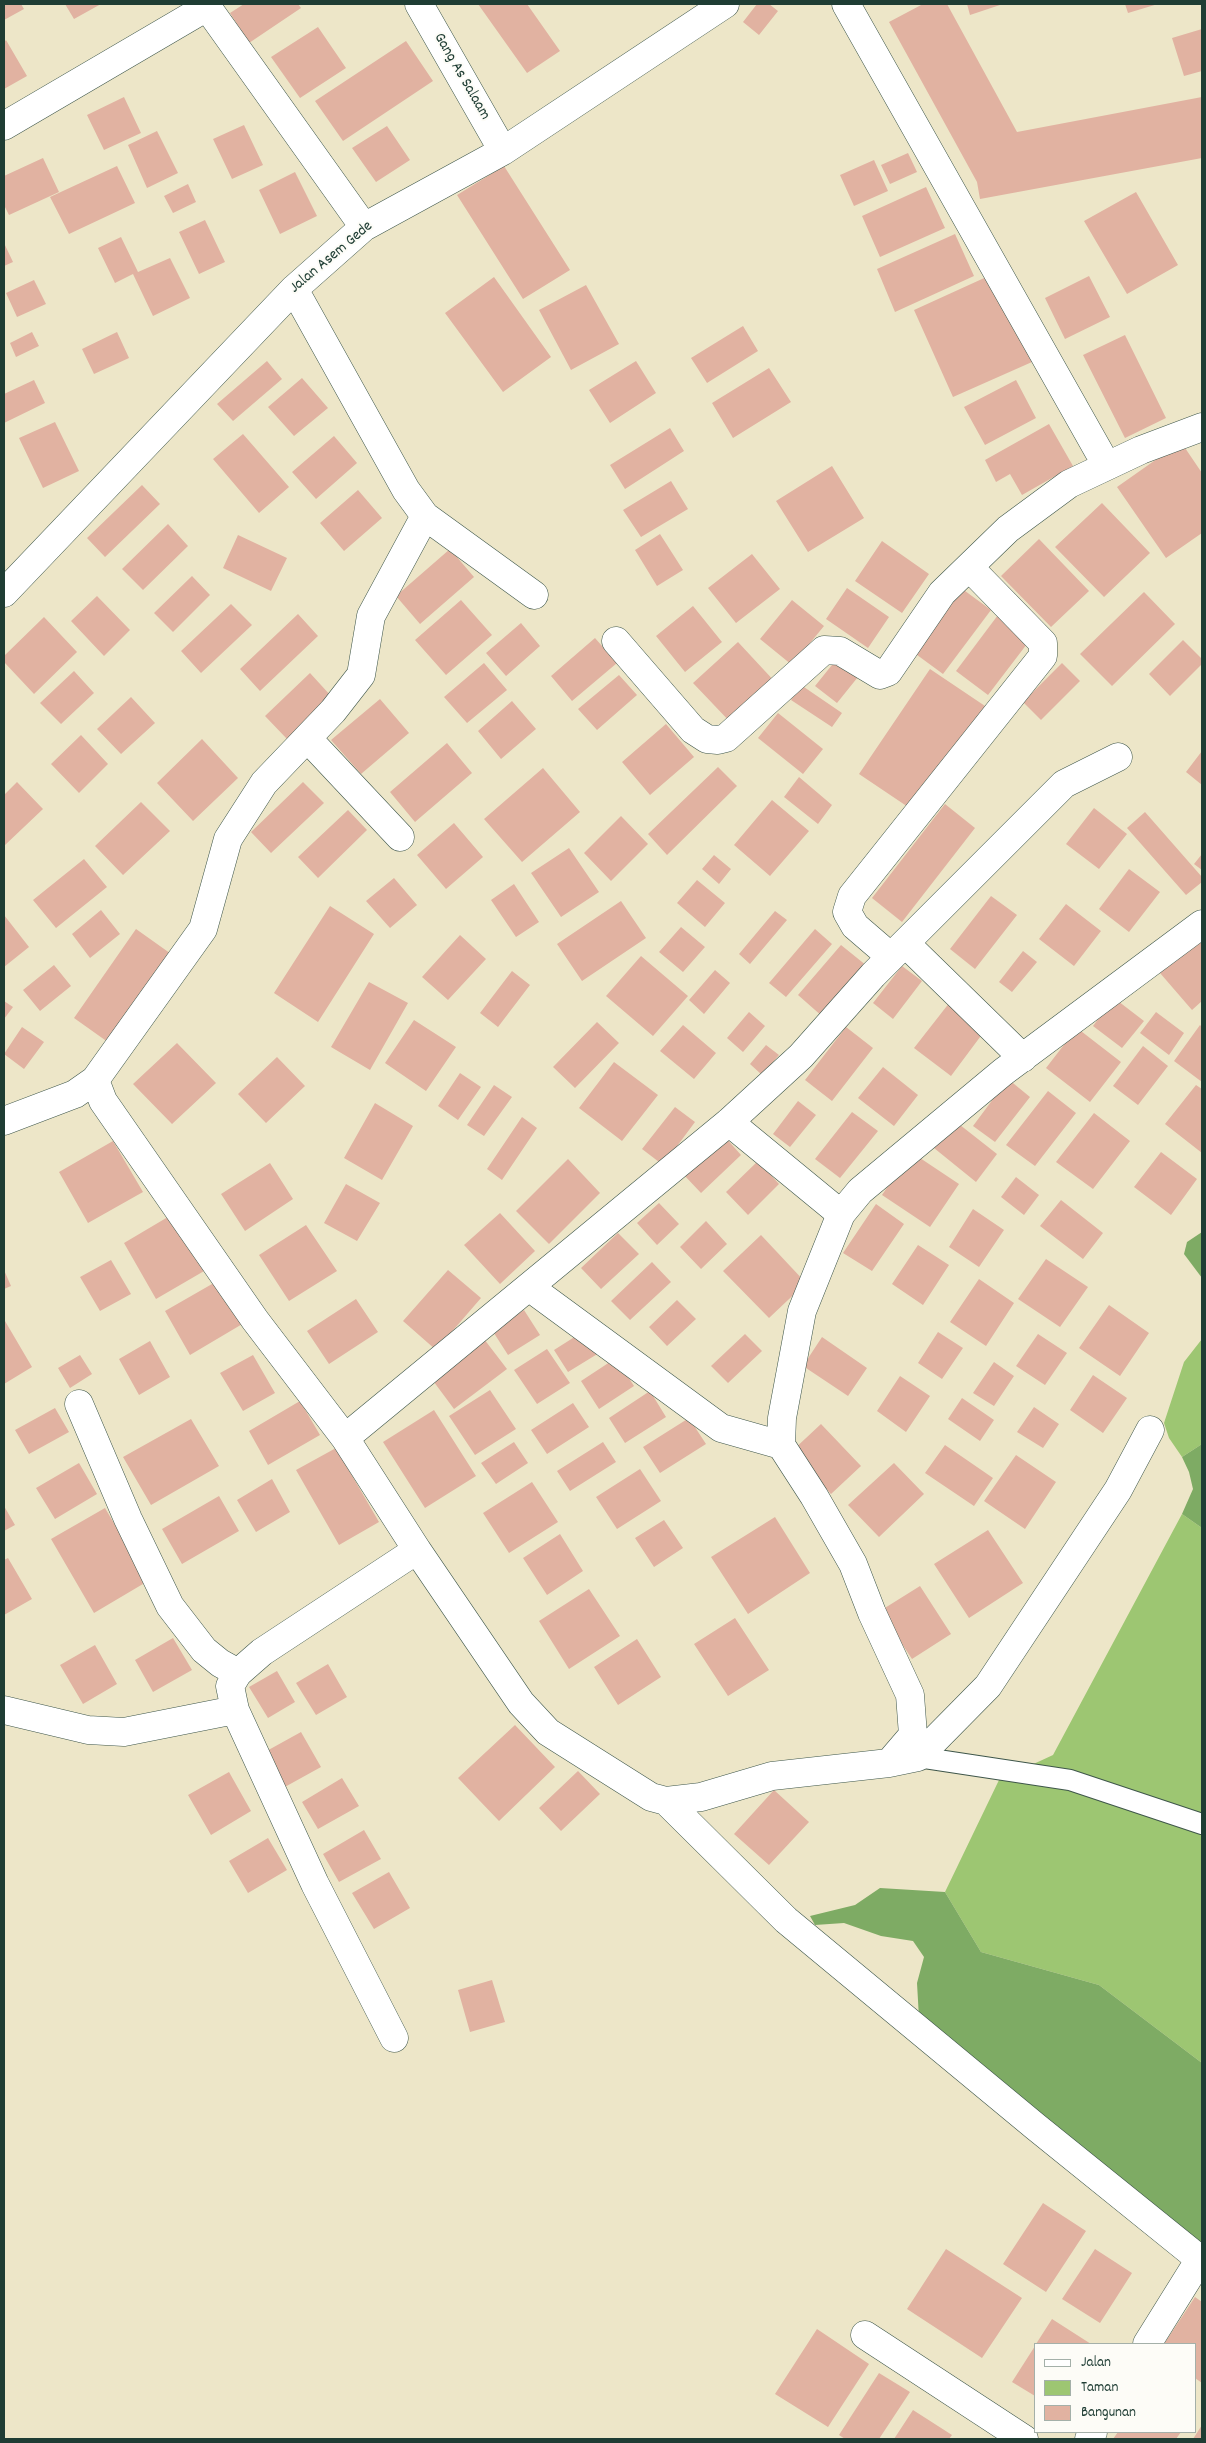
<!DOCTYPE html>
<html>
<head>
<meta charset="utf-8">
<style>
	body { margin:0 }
	#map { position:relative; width:1206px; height:2443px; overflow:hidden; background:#ede6c8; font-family:Dekko,sans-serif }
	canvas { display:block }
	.frame { position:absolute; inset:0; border:5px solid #1f3d34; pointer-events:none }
	.legend { position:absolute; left:1034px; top:2343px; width:162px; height:90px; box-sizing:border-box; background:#fdfcf7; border:1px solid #a4b0a9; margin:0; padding:6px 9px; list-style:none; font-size:15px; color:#1f3d34 }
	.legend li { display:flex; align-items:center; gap:10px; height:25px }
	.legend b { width:25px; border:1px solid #a4b0a9 }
</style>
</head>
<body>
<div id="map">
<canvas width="1206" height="2443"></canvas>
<div class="frame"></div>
<ul class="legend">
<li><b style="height:6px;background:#fff"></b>Jalan</li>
<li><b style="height:14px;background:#9dc672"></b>Taman</li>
<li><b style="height:14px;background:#e1b2a1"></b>Bangunan</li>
</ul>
</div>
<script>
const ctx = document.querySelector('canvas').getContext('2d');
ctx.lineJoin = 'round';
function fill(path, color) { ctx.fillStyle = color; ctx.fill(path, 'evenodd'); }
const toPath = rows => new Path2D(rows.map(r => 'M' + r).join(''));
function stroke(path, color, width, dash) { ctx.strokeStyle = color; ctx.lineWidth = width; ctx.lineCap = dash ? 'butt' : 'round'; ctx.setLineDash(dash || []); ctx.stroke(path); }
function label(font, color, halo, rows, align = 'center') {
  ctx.font = font + ' Dekko,sans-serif'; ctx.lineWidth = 4; ctx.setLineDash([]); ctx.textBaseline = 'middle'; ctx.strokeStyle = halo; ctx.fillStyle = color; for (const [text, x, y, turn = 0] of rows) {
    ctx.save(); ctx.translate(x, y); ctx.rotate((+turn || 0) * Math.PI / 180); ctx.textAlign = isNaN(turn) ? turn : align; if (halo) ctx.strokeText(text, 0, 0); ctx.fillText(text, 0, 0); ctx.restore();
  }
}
const green = toPath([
	[1202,1339,1202,1444,1182,1457,1169,1438,1164,1423,1184,1362],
	[1182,1514,1202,1528,1202,2063,1099,1985,981,1952,945,1892,999,1780,1053,1755]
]);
const forest = toPath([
	[1202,1232,1202,1278,1184,1254,1187,1242],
	[1202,1444,1202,1528,1182,1514,1193,1489,1189,1472,1182,1457],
	[880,1888,945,1892,981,1952,1099,1985,1202,2063,1202,2243,1189,2236,919,2018,917,1983,924,1957,913,1941,881,1936,844,1923,815,1925,810,1916,855,1905]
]);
const building = toPath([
	[4,4,21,4,24,9,4,20],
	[65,4,101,4,74,19],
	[244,4,298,4,301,8,249,43,230,13],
	[478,4,527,4,560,51,527,73],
	[757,4,769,4,778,11,759,35,743,22],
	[923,4,947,4,1017,132,1202,97,1202,158,980,199,977,182,889,22],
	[967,4,1003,4,970,15],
	[1125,4,1158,4,1128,13],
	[318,27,346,68,300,98,271,57],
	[1202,29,1202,71,1184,76,1172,38],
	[6,40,27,76,4,89,4,42],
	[406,41,433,81,343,141,315,101],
	[124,97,141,133,104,150,87,115],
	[244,125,263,165,232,179,213,139],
	[387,126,410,160,376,182,352,148],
	[157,131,178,173,147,188,128,145],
	[908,153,917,172,890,184,881,165],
	[43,158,59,192,9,215,4,205,4,176],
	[874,160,888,191,854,206,840,175],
	[117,166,135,203,69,234,50,197],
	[504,166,570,270,523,299,457,195],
	[295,172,317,216,280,234,259,190],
	[188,184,196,202,173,213,164,196],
	[926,187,945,228,880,257,862,216],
	[1136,192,1178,265,1127,294,1084,221],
	[205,220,225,262,199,274,179,232],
	[955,234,974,276,895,312,877,269],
	[121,237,138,272,170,258,190,298,153,316,133,274,115,283,98,248],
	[4,243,13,262,4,266],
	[993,274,1032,362,953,397,914,310],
	[1089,276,1110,317,1065,339,1045,298],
	[494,277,551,357,503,392,445,313],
	[34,280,46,304,17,317,6,293],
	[586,285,619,344,571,370,539,310],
	[743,326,758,351,707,383,691,358],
	[32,332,39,346,16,357,10,343],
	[117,332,129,358,94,374,82,349],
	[1125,335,1166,418,1125,438,1083,355],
	[267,361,282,379,233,421,217,404],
	[636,361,656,393,610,423,589,390],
	[769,368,791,402,733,438,712,403],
	[302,378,328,408,294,436,268,407],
	[34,380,45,403,4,423,4,394],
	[1016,380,1036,418,985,445,964,407],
	[55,422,79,471,43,488,19,438],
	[1049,424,1073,466,1022,495,1010,474,996,482,985,460],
	[670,428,684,451,625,489,610,465],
	[243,434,289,487,259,513,213,459],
	[334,436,357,463,316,499,292,472],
	[1181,442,1202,473,1202,533,1166,558,1117,487],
	[832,466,864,518,808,552,776,501],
	[671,481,688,509,641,537,623,510],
	[142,485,160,504,105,557,87,538],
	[358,490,382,518,344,551,320,523],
	[1102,503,1150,553,1104,597,1055,547],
	[168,524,188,546,143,590,122,569],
	[660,534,683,570,657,586,635,550],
	[238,535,287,558,271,591,223,568],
	[1039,539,1089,591,1051,627,1001,576],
	[882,541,929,574,902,613,855,581],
	[450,549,474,577,420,624,396,596],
	[752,554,780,589,736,623,708,588],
	[192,576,210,595,173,632,154,613],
	[847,588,889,617,868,648,826,619],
	[961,588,991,610,943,674,913,652],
	[1144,592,1175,624,1112,686,1080,654],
	[97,596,130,630,104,656,71,621],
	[461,600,492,635,446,675,415,640],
	[792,600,824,626,792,665,760,639],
	[231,604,252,625,201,673,181,651],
	[693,606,722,642,685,672,656,636],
	[298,614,318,636,260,691,240,669],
	[998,615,1030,640,988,695,956,671],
	[44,617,77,652,34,694,4,662,4,656],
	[521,623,540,646,506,676,486,653],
	[595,638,617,663,572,701,551,676],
	[1183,640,1202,659,1202,664,1170,696,1149,674],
	[738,642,777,684,733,725,693,683],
	[840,655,862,672,837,703,815,686],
	[484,663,507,690,467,723,444,697],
	[1062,663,1080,681,1041,720,1023,702],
	[930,669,985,706,914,811,859,774],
	[74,671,94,693,61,724,40,703],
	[310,673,331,696,287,739,265,716],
	[619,675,637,695,597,730,578,709],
	[801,685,842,713,832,727,791,700],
	[131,697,155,723,121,754,97,729],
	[380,699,409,733,361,774,331,740],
	[512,701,536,729,501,759,478,731],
	[778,713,823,749,803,774,758,738],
	[666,724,694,757,650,795,622,762],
	[81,735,108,764,79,793,51,764],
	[202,739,238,778,193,821,157,783],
	[447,743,472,773,415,822,390,792],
	[1202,751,1202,785,1186,772],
	[718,767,737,786,667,855,648,834],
	[543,768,580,812,522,862,484,819],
	[799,777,832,805,818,824,784,797],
	[17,782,43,809,4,846,4,795],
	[303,782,324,803,271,853,251,832],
	[772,800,809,831,770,876,734,845],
	[141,802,170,831,123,875,95,846],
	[945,804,975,828,902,922,872,898],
	[1094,808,1127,834,1099,869,1066,844],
	[348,810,367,830,318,878,298,857],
	[1145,812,1202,877,1202,882,1186,895,1127,828],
	[621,816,648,844,611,881,584,853],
	[454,823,483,857,446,889,417,855],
	[569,848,599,892,561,917,531,873],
	[1202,854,1202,870,1194,864],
	[714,855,731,869,719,884,702,869],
	[84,859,107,887,56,928,33,900],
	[1129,869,1160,892,1129,932,1099,909],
	[394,878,417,905,390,928,366,901],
	[697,880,725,903,705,927,677,903],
	[514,884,539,922,516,937,491,900],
	[991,896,1017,915,975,969,950,949],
	[621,901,646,938,582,981,557,944],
	[1066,904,1101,931,1074,966,1039,939],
	[330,906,374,934,318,1022,274,993],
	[101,910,120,934,90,958,72,934],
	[775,911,787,920,750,964,739,954],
	[4,915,29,947,4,967],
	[681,927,705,947,683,972,659,952],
	[136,929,174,956,112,1045,74,1018],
	[815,929,832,944,786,997,769,983],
	[460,935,486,959,448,1000,422,977],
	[1202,936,1202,1001,1192,1010,1160,973],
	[841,945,867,966,823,1017,798,995],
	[1023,951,1037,962,1012,992,999,982],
	[641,956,688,996,653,1036,606,996],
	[54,965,71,986,40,1011,23,990],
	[902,966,922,981,893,1019,873,1003],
	[715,970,730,983,704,1014,689,1000],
	[512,971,530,985,498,1027,480,1013],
	[369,982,408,1003,370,1070,331,1047],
	[1114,998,1144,1021,1122,1048,1093,1026],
	[4,1001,13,1007,4,1019],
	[950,1002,986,1029,951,1076,914,1048],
	[749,1012,765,1026,743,1052,727,1038],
	[1156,1012,1184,1033,1169,1055,1140,1033],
	[414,1020,456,1047,426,1091,385,1063],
	[597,1022,619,1043,575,1088,553,1067],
	[683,1025,716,1053,694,1079,660,1051],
	[1200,1025,1202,1027,1202,1082,1174,1061],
	[22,1027,44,1042,24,1069,4,1054],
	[846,1027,873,1048,832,1101,805,1080],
	[1077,1028,1121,1062,1090,1102,1046,1068],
	[177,1043,216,1083,172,1124,133,1084],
	[766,1045,779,1055,762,1075,750,1064],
	[1143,1046,1168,1066,1138,1105,1113,1086],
	[277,1057,305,1086,266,1123,238,1094],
	[614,1062,658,1095,622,1141,579,1108],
	[883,1067,918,1095,894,1126,858,1098],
	[460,1073,481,1087,458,1120,438,1106],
	[1008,1079,1030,1097,995,1142,973,1126],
	[494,1085,512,1097,484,1136,467,1125],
	[1196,1085,1202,1089,1202,1153,1165,1124],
	[1048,1091,1076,1113,1035,1166,1006,1145],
	[798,1101,816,1115,790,1147,773,1134],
	[375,1103,413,1126,382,1180,344,1158],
	[675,1107,695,1122,663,1165,642,1149],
	[852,1112,878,1131,840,1178,815,1159],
	[1094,1113,1130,1141,1093,1189,1056,1162],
	[522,1117,537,1128,502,1180,487,1169],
	[955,1121,997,1154,976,1182,934,1148],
	[725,1137,741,1155,701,1193,684,1175],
	[113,1141,143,1192,88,1223,59,1172],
	[911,1152,959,1184,930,1227,882,1195],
	[1161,1152,1197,1179,1171,1215,1134,1187],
	[568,1159,600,1193,549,1244,516,1211],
	[758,1161,779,1184,748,1215,726,1192],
	[270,1163,293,1199,245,1231,221,1194],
	[1016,1177,1039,1195,1024,1215,1001,1197],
	[346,1184,380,1203,357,1241,324,1223],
	[1061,1200,1103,1233,1083,1259,1040,1226],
	[659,1203,679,1224,657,1245,637,1223],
	[876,1204,904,1224,872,1271,843,1253],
	[973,1209,1004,1230,979,1267,949,1247],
	[178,1211,211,1267,156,1299,124,1243],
	[500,1213,535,1251,500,1284,464,1245],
	[706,1221,727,1244,701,1269,680,1247],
	[306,1225,337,1271,289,1301,259,1255],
	[618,1233,639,1254,601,1289,581,1268],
	[761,1235,806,1283,769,1318,723,1271],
	[918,1245,949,1265,923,1305,892,1284],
	[1046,1259,1088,1287,1060,1327,1018,1299],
	[111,1260,131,1294,100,1311,80,1277],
	[652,1262,671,1282,630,1320,611,1301],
	[4,1270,11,1286,4,1289],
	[448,1270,481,1298,436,1350,403,1321],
	[979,1279,1014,1303,986,1346,950,1322],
	[219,1280,244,1323,190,1355,165,1311],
	[356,1299,378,1332,329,1364,307,1331],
	[677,1300,696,1319,667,1346,649,1327],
	[1109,1305,1149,1333,1120,1376,1079,1348],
	[524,1310,540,1335,508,1355,492,1330],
	[4,1321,5,1321,32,1367,4,1384],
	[584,1331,599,1353,568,1372,554,1350],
	[938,1332,963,1348,942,1379,918,1363],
	[745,1334,762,1351,728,1383,711,1366],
	[1038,1334,1067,1353,1045,1385,1016,1366],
	[822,1337,867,1368,848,1396,803,1366],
	[484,1339,507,1369,454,1409,431,1378],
	[150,1341,170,1377,139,1395,119,1359],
	[547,1349,570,1383,537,1404,514,1370],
	[80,1355,92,1374,70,1388,58,1368],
	[253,1355,275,1393,243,1411,220,1373],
	[616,1358,634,1386,599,1409,581,1381],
	[994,1362,1014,1376,994,1406,973,1393],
	[1093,1375,1127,1398,1103,1433,1070,1410],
	[900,1376,930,1396,906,1432,877,1411],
	[490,1390,516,1429,475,1455,449,1416],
	[650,1391,666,1417,625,1443,609,1418],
	[962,1398,994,1420,980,1441,948,1419],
	[300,1401,320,1435,268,1465,249,1431],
	[573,1403,589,1427,547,1454,531,1430],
	[1034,1407,1059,1424,1043,1448,1017,1432],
	[55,1408,69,1432,29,1454,15,1430],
	[434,1410,476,1476,425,1508,383,1442],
	[689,1418,706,1444,660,1473,643,1447],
	[191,1419,219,1466,151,1505,123,1457],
	[821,1424,861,1466,831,1494,791,1452],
	[514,1442,528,1463,496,1484,481,1463],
	[603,1442,616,1462,570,1491,557,1471],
	[945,1445,993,1478,974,1506,925,1473],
	[336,1448,379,1522,339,1545,296,1470],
	[1016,1455,1056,1482,1025,1529,984,1501],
	[79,1463,97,1494,55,1519,36,1488],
	[894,1463,924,1494,879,1537,848,1505],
	[640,1469,661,1501,617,1529,596,1497],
	[272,1479,290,1512,256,1532,237,1500],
	[532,1482,558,1522,509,1553,483,1513],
	[219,1496,239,1531,182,1564,162,1529],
	[4,1506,15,1525,4,1531],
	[105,1508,148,1581,94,1613,51,1539],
	[775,1517,810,1573,748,1614,711,1557],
	[664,1520,683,1548,654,1567,635,1538],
	[988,1530,1023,1583,969,1618,934,1564],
	[560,1534,583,1571,547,1595,523,1558],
	[8,1558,32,1599,4,1615,4,1560],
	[920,1586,951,1634,912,1659,880,1611],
	[589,1589,620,1636,569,1669,539,1621],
	[735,1618,769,1670,728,1696,694,1644],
	[173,1638,192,1670,153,1692,135,1660],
	[637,1639,661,1677,618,1705,594,1667],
	[95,1645,117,1684,83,1704,60,1665],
	[328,1664,347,1697,316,1715,296,1683],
	[277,1671,295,1702,268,1718,249,1687],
	[515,1725,555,1767,499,1821,458,1778],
	[301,1732,321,1767,283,1788,263,1753],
	[578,1771,600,1794,561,1831,539,1808],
	[229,1772,251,1811,211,1835,188,1795],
	[342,1778,359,1806,318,1829,302,1802],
	[774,1790,809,1822,769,1865,734,1834],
	[364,1830,381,1859,339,1882,323,1854],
	[268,1838,287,1870,248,1893,229,1861],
	[389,1872,410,1908,374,1929,352,1893],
	[492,1980,505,2022,470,2032,458,1990],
	[1043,2203,1086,2231,1046,2292,1003,2264],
	[946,2249,1022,2298,982,2358,907,2309],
	[1095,2249,1132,2273,1100,2323,1062,2299],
	[1195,2297,1202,2302,1202,2383,1195,2378,1195,2344,1164,2344],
	[1052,2319,1091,2344,1036,2344],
	[817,2329,869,2364,828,2427,775,2394],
	[1035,2346,1035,2396,1012,2382],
	[879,2373,910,2392,879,2439,845,2439,839,2435],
	[913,2410,952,2435,949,2439,894,2439],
	[1202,2425,1202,2439,1193,2439],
	[1118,2432,1181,2432,1176,2439,1113,2439]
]);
const lane = toPath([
	[918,1757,1070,1780,1202,1824]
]);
const street = toPath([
	[205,4,364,227],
	[419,4,503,151],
	[846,4,1107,466],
	[4,126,207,7],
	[425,516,534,595],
	[4,593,294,289,364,227,503,151,725,4],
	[616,641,693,730,707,739,718,740,726,738,824,650,840,651,880,675,888,672,942,593,1008,529,1069,484,1141,450,1202,427],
	[308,739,400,837],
	[905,943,1023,1058],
	[891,957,855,926,847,912,852,896,1043,656,1043,643,969,567],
	[95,1080,103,1101,255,1320,345,1438,417,1550,521,1703,548,1732,651,1797,666,1801,701,1797,772,1776,889,1763,918,1757,988,1686,1118,1490,1150,1430],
	[4,1121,75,1094,95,1080,203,929,228,839,264,783,333,711,361,675,371,616,425,516,406,490,294,289],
	[729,1122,841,1214],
	[529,1287,721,1428,781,1445],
	[79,1404,128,1519,170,1606,204,1650,220,1663,238,1673],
	[345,1438,729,1122,801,1056,873,975,1064,784,1118,757],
	[4,1710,88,1730,124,1732,235,1710],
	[889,1763,913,1735,910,1695,872,1613,853,1564,814,1496,781,1445,782,1418,802,1311,841,1214,860,1191,1003,1072,1202,924],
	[666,1801,786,1920,1036,2127,1202,2261],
	[394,2038,315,1884,235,1710,230,1686,238,1673,262,1652,417,1550],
	[865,2335,1024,2439],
	[1147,2344,1200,2259],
	[1089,2439,1093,2432]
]);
const streetNames = [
	["Gang As Salaam",461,77,60],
	["Jalan Asem Gede",332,258,-40]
];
fill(green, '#9dc672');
fill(forest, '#7eab64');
fill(building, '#e1b2a1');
stroke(lane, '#3e564a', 22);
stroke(street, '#3e564a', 29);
stroke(lane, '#fff', 20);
stroke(street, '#fff', 28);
label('16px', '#1f3d34', '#fdfcf7', streetNames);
</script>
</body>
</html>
